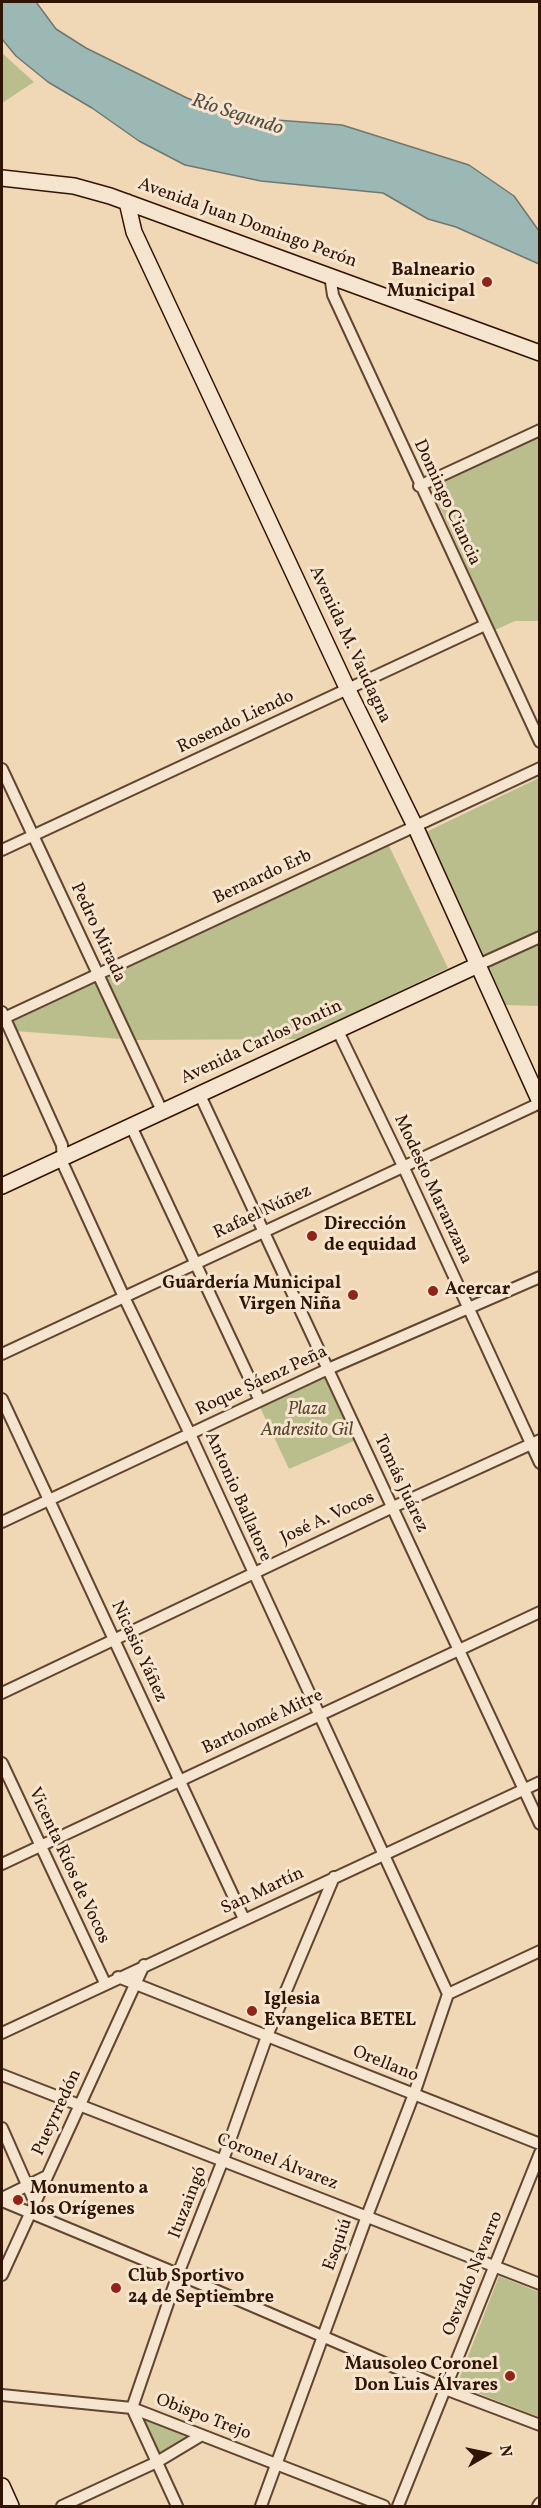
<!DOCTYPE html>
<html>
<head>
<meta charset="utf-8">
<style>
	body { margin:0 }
	#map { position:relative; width:541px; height:2508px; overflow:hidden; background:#f0d7b5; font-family:Vollkorn,serif }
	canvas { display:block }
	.frame { position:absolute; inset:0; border:3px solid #301404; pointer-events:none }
	.north { position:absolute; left:457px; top:2424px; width:60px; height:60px; -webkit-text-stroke:4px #f5e5cf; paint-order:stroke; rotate:81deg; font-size:16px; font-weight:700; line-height:24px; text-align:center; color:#301404 }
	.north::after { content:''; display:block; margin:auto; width:21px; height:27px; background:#301404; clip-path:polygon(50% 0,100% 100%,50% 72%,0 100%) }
</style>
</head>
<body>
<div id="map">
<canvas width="541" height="2508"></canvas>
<div class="frame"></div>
<div class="north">N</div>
</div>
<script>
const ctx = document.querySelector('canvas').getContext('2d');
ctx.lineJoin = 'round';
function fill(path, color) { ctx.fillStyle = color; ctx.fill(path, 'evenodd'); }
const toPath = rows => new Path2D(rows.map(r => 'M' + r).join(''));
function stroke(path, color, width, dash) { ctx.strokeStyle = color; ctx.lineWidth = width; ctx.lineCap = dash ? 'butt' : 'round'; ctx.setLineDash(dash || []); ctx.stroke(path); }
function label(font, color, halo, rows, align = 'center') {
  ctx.font = font + ' Vollkorn,serif'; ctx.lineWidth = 6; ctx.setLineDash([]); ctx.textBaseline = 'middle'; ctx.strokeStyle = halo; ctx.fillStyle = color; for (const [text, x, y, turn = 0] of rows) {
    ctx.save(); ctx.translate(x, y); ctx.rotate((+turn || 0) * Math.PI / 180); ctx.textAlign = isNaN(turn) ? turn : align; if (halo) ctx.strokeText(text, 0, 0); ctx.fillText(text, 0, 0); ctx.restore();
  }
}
const green = toPath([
	[2,53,34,82,2,103],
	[539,436,539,621,515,621,495,630,430,485],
	[539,778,539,1006,505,1005,426,832],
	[389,846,448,968,299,1039,136,1040,106,977],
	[95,981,121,1039,15,1031,10,1021],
	[324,1374,356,1440,289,1469,259,1405],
	[499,2276,539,2292,539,2417,457,2385],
	[134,2410,199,2436,157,2460]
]);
const water = toPath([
	[2,2,36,2,56,29,86,48,187,98,237,117,342,125,469,165,514,196,539,231,539,264,456,227,428,219,383,193,261,181,185,165,139,141,92,108,48,82,16,56,2,39,2,2]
]);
const minor = toPath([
	[330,275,333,295,540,742],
	[419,486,540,430],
	[2,769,162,1111],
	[2,850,485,625],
	[478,965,540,937],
	[2,1012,62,1145,63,1164,124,1297,190,1434,448,1994],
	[2,1019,540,768],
	[337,1029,403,1166,540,1463],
	[199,1093,540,1824],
	[131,1126,260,1401],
	[2,1354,540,1103],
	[2,1399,244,1919],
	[2,1522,328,1369,540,1277],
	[2,1693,393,1507,540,1440],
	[2,1763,105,1983],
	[2,1864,540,1612],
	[118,1977,540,2144],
	[448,1994,540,1951],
	[2,2033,540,1782],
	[2,2075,540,2284],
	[2,2128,35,2203],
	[2,2198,47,2176],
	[2,2201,178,2274,445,2389,540,2425],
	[2,2275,144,1965],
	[2,2395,132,2408,384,2506],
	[132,2408,178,2274,223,2160,267,2036,334,1877],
	[132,2408,177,2506],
	[62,2506,157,2462,202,2435],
	[261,2506,367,2216,414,2094,448,1994],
	[398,2506,540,2153],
	[538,2506,540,2503]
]);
const secondary = toPath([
	[2,178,74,186,110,196,540,353],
	[127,202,134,232,348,690,415,826,540,1102],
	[2,1186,478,965],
	[2,2486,11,2506]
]);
const markers = [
	[487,282,6,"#8f2418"],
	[312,1236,6,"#8f2418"],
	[433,1291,6,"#8f2418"],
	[353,1295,6,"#8f2418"],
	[252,2011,6,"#8f2418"],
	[18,2200,6,"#8f2418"],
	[116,2288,6,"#8f2418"],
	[510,2376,6,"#8f2418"]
];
const streetNames = [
	["Avenida Juan Domingo Perón",247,224,20],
	["Domingo Ciancia",446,503,65],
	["Avenida M. Vaudagna",349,645,65],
	["Rosendo Liendo",236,723,-25],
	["Bernardo Erb",263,878,-25],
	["Pedro Mirada",97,933,65],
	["Avenida Carlos Pontin",262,1043,-25],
	["Modesto Maranzana",432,1190,65],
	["Rafael Núñez",263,1213,-25],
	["Roque Sáenz Peña",262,1382,-25],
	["Tomás Juárez",400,1484,65],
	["Antonio Ballatore",237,1497,66],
	["José A. Vocos",328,1519,-25],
	["Nicasio Yáñez",138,1652,65],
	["Bartolomé Mitre",263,1723,-25],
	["Vicenta Ríos de Vocos",68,1866,65],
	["San Martín",263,1892,-25],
	["Orellano",385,2065,22],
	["Pueyrredón",58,2113,-65],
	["Coronel Álvarez",277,2163,21],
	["Ituzaingó",189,2203,-69],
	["Esquiú",339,2245,-70],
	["Osvaldo Navarro",474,2274,-68],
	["Obispo Trejo",203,2418,21]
];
const poiNames = [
	["Balneario",475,272,"right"],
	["Municipal",475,293,"right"],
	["Dirección",324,1226],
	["de equidad",324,1247],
	["Guardería Municipal",341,1285,"right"],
	["Virgen Niña",341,1306,"right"],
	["Acercar",445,1291],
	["Iglesia",264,2001],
	["Evangelica BETEL",264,2022],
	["Monumento a",30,2190],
	["los Orígenes",30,2211],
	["Club Sportivo",128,2278],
	["24 de Septiembre",128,2299],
	["Mausoleo Coronel",498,2366,"right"],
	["Don Luis Álvares",498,2387,"right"]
];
const parkNames = [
	["Plaza",307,1411],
	["Andresito Gil",307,1432]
];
const waterNames = [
	["Río Segundo",237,116,18]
];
fill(green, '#babe8d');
fill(water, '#9cb8b5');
stroke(water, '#71766e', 1.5);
stroke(minor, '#604530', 14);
stroke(secondary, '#301404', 18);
stroke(minor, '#f5e5cf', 10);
stroke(secondary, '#f5e5cf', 15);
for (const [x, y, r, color] of markers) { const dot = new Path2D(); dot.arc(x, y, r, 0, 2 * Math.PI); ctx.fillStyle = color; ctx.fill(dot); stroke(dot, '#f5e5cf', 2); }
label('18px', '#301404', '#f5e5cf', streetNames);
label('bold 18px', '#301404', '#f5e5cf', poiNames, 'left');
label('italic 18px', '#59472d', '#f5e5cf', parkNames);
label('italic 20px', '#564d42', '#f5e5cf', waterNames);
</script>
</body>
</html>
